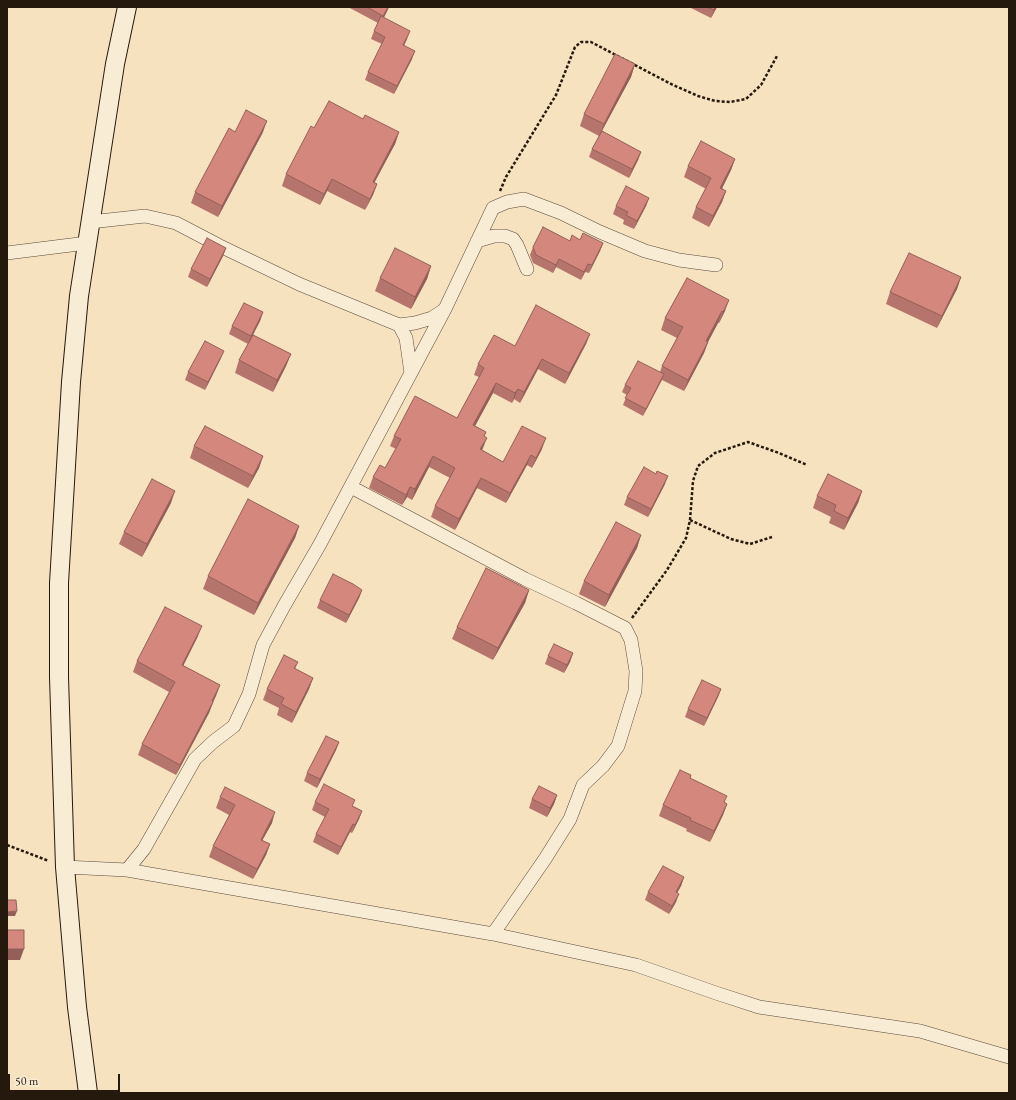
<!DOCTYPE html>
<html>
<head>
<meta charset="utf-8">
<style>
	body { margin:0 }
	#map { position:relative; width:1016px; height:1100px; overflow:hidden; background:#f6e2bf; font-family:"EB Garamond",serif }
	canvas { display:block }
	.frame { position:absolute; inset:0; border:8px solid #25180d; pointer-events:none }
	.scale { position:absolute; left:8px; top:1074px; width:112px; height:18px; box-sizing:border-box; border:2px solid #25180d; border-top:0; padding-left:5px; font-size:12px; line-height:14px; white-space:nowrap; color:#25180d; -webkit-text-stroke:3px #f9ecd5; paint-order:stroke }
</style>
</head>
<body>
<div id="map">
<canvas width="1016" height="1100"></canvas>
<div class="frame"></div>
<div class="scale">50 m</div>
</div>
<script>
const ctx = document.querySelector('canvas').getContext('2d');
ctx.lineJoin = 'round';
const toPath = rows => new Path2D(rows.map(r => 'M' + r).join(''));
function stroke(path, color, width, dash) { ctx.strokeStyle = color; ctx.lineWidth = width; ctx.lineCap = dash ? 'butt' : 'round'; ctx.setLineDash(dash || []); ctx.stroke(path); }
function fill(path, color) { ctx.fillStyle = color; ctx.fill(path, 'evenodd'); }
const path = toPath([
	[500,191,506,177,556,95,575,47,581,42,591,42,673,85,698,96,715,101,730,102,746,99,761,85,777,56],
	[690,520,731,539,750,544,772,537],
	[632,618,667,570,686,538,690,520,693,481,698,466,715,453,748,442,779,453,807,465],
	[7,845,49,861]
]);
const minor = toPath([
	[90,222,145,216,176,223,220,246,299,284,399,325,415,323,432,318,444,310],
	[477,241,494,236,505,236,513,239,517,245,527,269],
	[7,253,87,243],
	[399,325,406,338,411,373],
	[351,487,525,579,576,603,625,628,631,640,636,671,635,691,618,746,603,766,583,785,570,819,545,859,493,934],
	[65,867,127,870,493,934,636,965,716,993,759,1007,920,1031,1009,1057],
	[127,870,144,849,195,759,213,742,234,726,249,694,263,645,284,606,320,544,445,309,493,208,507,202,524,199,561,213,600,232,645,251,679,260,716,265]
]);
const secondary = toPath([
	[88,1093,77,1007,65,867,59,677,59,583,71,382,79,296,115,64,127,7]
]);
const wall = toPath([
	[348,7,389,7,384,18,407,39,404,46,412,59,394,94,365,80,368,72,382,44,371,39,374,31,378,23],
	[689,7,717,7,711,18],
	[635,64,631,77,602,131,641,152,638,160,629,178,589,157,592,149,599,136,580,126,584,114],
	[363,119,399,132,395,144,374,182,377,184,373,195,365,210,327,191,320,205,282,186,286,174,314,128],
	[263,132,218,217,191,203,195,192],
	[735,159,731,170,722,188,726,191,722,202,709,227,692,218,696,207,706,189,684,177,688,166],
	[649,198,646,206,634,229,623,224,624,220,613,214,616,206],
	[580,240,603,243,600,251,589,273,585,272,581,280,556,267,553,273,533,263,530,255,533,247,570,241],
	[226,248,223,256,207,287,188,277,191,269],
	[431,266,427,279,411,309,375,291,380,278],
	[961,277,957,289,937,328,886,304,890,292],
	[687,278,725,311,719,323,718,323,708,342,704,353,684,391,662,380,643,416,623,405,627,395,622,392,625,385,660,372,662,366,677,338,661,330,665,318],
	[263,312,260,321,253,335,291,354,286,366,273,392,235,373,239,360,248,344,229,334,232,326],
	[590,334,586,344,565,384,538,369,520,403,514,399,512,403,493,393,475,426,486,432,484,436,483,448,482,450,503,462,542,449,532,468,527,465,506,503,477,488,455,530,431,517,435,506,450,478,429,467,412,500,407,497,402,505,369,488,373,477,385,468,396,449,390,446,394,436,457,418,479,377,474,375,478,364,515,346],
	[221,358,205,390,185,380,188,372],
	[194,446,263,456,259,468,248,488,190,458],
	[665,484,648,517,624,505,627,497],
	[862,491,858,503,844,530,829,523,831,517,813,508,817,496],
	[171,503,142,557,119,544,124,532],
	[299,526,295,538,254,615,203,589,208,576],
	[641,535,637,548,605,607,579,594,584,581],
	[362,590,359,598,346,623,317,608,320,600],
	[529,590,525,603,493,660,452,639,457,627],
	[198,636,183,666,220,685,209,713,176,775,138,755,142,744,169,692,133,672,137,661],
	[573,653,570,662,564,673,545,664,548,656],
	[298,662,295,669,313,678,309,689,292,723,277,715,279,708,263,700,267,689],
	[721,689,718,697,704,726,685,717,688,709],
	[339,742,336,750,317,788,304,781,307,773],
	[690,778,727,804,723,815,710,842,686,831,687,829,659,816,663,805],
	[557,795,554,804,547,817,529,808,532,799],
	[220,797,272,823,262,840,270,844,266,855,253,879,209,857,213,846,229,815,216,808],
	[315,802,353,806,362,811,359,819,352,833,350,832,338,855,313,842,316,834,325,817,312,810],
	[684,877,681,886,677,893,676,902,669,914,645,900,648,892]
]);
const shadedWall = toPath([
	[388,7,389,7,387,11,380,24,383,16],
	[715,7,717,7,711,18,714,10],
	[410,31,407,39,400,53,403,45],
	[415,51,412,59,394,94,397,86],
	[635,64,631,77,599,136,604,124],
	[267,121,263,132,218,217,222,206],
	[399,132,395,144,369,193,373,182],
	[641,152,638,160,629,178,632,169],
	[735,159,731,170,717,199,720,188],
	[332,179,327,191,320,205,324,194],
	[377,184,373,195,365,210,370,199],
	[726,191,722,202,709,227,713,216],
	[649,198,646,206,634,229,637,221],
	[603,243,600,251,589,273,592,265],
	[226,248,223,256,207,287,210,279],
	[559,259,556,267,553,273,556,265],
	[588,264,585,272,581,280,584,272],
	[431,266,427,279,411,309,415,297],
	[961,277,957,289,937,328,942,316],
	[729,300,725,311,719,323,723,312],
	[722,311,718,323,702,353,706,341],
	[263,312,260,321,248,344,251,336],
	[590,334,586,344,565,384,569,373],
	[708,342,704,353,684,391,688,380],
	[224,351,221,358,205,390,208,382],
	[291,354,286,366,273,392,277,380],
	[542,359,538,369,520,403,524,392],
	[664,374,661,381,643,416,646,409],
	[496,383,493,393,470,435,473,425],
	[518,389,514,399,512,403,515,393],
	[487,438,483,448,476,460,480,449],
	[546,438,542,449,532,468,536,458],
	[531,455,527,465,506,503,510,493],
	[263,456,259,468,248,488,253,476],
	[433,456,429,467,412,500,415,489],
	[668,476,665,484,648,517,651,509],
	[481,478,477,488,455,530,459,519],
	[410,487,407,497,402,505,406,495],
	[175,491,171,503,142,557,147,544],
	[862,491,858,503,844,530,848,518],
	[299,526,295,538,254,615,258,603],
	[641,535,637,548,605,607,609,595],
	[362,590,359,598,346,623,349,615],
	[529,590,525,603,493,660,498,648],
	[202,626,198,636,178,676,182,665],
	[573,653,570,662,564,673,567,665],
	[313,678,309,689,292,723,296,712],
	[220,685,216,696,208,712,212,701],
	[721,689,718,697,704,726,707,718],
	[213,702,209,713,176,775,180,765],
	[339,742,336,750,317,788,320,779],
	[557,795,554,804,547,817,550,808],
	[727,804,723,815,710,842,714,831],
	[362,811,359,819,352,833,355,825],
	[275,812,272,823,257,850,261,840],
	[353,824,350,832,338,855,341,847],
	[270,844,266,855,253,879,257,869],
	[684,877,681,886,673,900,676,892],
	[679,894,676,902,669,914,672,906],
	[17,911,15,916,7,916,7,912],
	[7,949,24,949,20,960,7,960]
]);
const building = toPath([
	[367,7,388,7,383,16,367,7],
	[707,7,715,7,714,10,707,7],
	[381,16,410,31,403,45,415,51,397,86,368,72,385,37,374,31,381,16],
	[615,54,635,64,604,124,584,114,615,54],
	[329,101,363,119,365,115,399,132,373,182,377,184,370,199,332,179,324,194,286,174,311,126,314,128,329,101],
	[246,110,267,121,222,206,195,192,229,128,235,132,246,110],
	[602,131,641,152,632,169,592,149,602,131],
	[701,141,735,159,720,188,726,191,713,216,696,207,711,178,688,166,701,141],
	[626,186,649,198,637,221,626,215,628,212,616,206,626,186],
	[543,227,570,241,572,235,580,240,583,233,603,243,592,265,588,264,584,272,559,259,556,265,536,255,533,247,543,227],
	[207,238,226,248,210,279,191,269,207,238],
	[395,248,431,266,415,297,380,278,395,248],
	[909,253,961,277,942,316,890,292,909,253],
	[687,278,729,300,723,312,722,311,706,341,708,342,688,380,662,366,683,327,665,318,687,278],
	[244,303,263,312,251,336,232,326,244,303],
	[536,305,590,334,569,373,542,359,524,392,518,389,515,393,496,383,473,425,486,432,484,436,487,438,480,449,503,462,522,426,546,438,536,458,531,455,510,493,481,478,459,519,435,506,455,468,433,456,415,489,410,487,406,495,373,477,380,465,385,468,401,439,394,436,415,396,457,418,484,368,478,364,494,335,515,346,536,305],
	[253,335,291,354,277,380,239,360,253,335],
	[205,341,224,351,208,382,188,372,205,341],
	[638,361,664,374,646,409,625,398,631,388,625,385,638,361],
	[205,426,263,456,253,476,194,446,205,426],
	[644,467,656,474,657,471,668,476,651,509,627,497,644,467],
	[828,474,862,491,848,518,834,511,836,505,817,496,828,474],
	[152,479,175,491,147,544,124,532,152,479],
	[248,499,299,526,258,603,208,576,248,499],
	[616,522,641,535,609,595,584,581,616,522],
	[486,568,529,590,498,648,457,627,486,568],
	[333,574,353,584,362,590,349,615,320,600,333,574],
	[165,607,202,626,182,665,220,685,212,701,213,702,180,765,142,744,175,682,137,661,165,607],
	[554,644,573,653,567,665,548,656,554,644],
	[284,655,298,662,294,668,313,678,296,712,281,704,284,698,267,689,284,655],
	[702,680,721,689,707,718,688,709,702,680],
	[326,736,339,742,320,779,307,773,326,736],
	[680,770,691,775,690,778,727,796,724,802,727,804,714,831,690,820,691,818,663,805,680,770],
	[324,784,355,800,352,806,362,811,355,825,353,824,341,847,316,834,329,809,315,802,324,784],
	[539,786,557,795,550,808,532,799,539,786],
	[225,787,275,812,261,840,270,844,257,869,213,846,235,805,220,797,225,787],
	[663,866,684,877,676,892,679,894,672,906,648,892,663,866],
	[7,900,16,900,17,911,7,912,7,900],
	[7,930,24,930,24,949,7,949,7,930]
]);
stroke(minor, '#594a3a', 14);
stroke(secondary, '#25180d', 20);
stroke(path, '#25180d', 2.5, [3, 2]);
stroke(minor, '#f9ecd5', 13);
stroke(secondary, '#f9ecd5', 18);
fill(wall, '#b6756c');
fill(shadedWall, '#945f58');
fill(building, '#d4887d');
stroke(building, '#945f58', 1);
</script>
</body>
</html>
